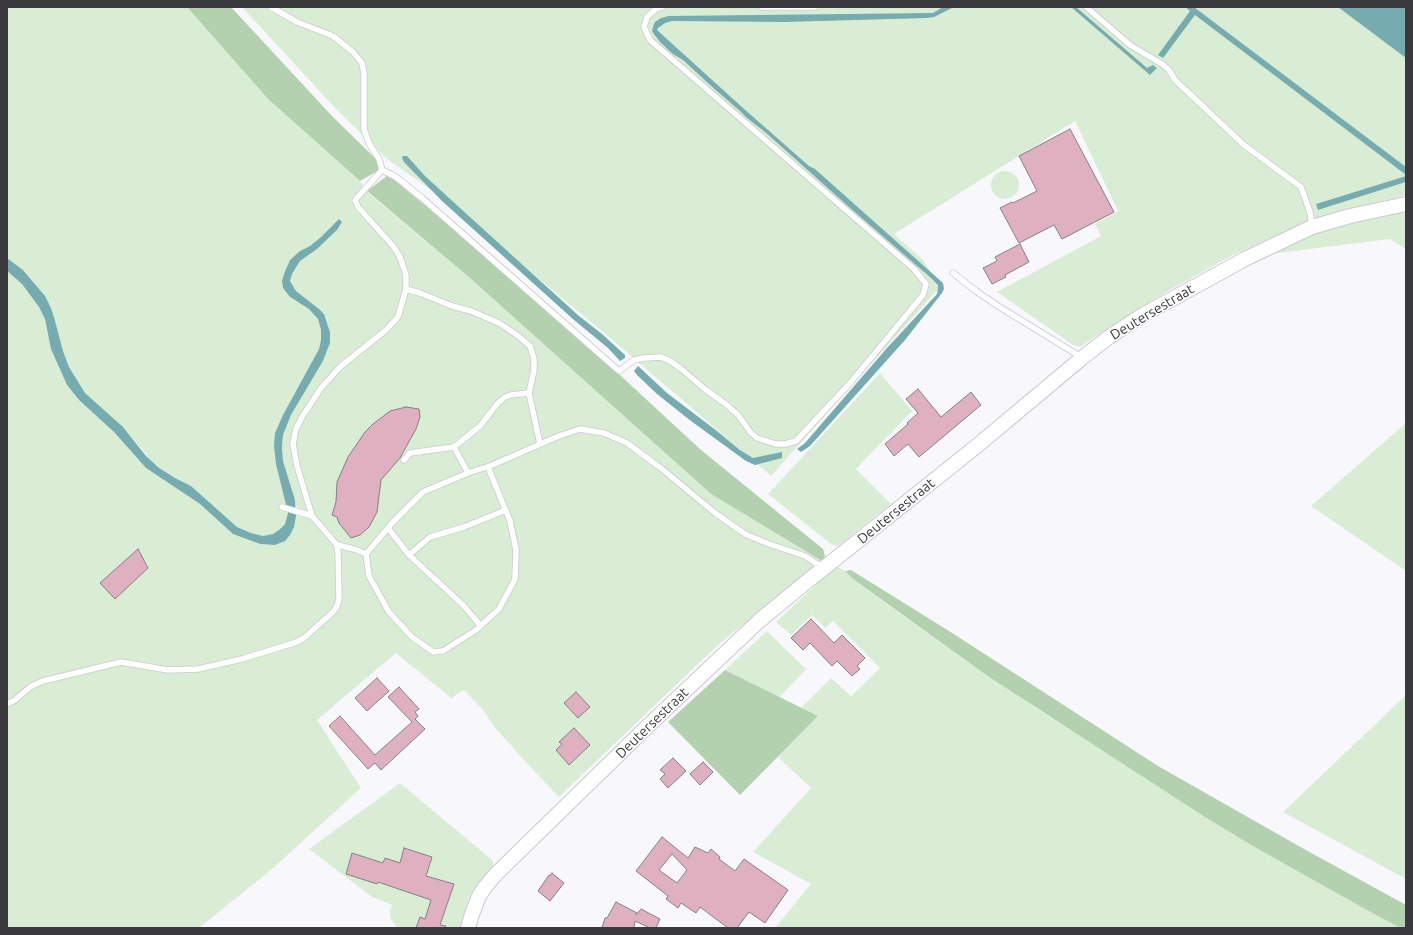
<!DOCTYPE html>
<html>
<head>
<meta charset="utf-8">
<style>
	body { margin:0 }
	#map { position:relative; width:1413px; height:935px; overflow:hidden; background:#f8f8fc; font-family:Ubuntu,sans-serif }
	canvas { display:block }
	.frame { position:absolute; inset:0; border:8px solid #3a3a3c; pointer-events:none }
</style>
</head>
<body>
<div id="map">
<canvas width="1413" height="935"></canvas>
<div class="frame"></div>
</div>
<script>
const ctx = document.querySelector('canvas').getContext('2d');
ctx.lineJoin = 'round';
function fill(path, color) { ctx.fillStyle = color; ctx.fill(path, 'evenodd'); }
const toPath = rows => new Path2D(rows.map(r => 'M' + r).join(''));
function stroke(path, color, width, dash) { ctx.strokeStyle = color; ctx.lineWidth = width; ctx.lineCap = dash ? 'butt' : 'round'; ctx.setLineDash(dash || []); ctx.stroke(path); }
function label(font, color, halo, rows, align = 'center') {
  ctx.font = font + ' Ubuntu,sans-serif'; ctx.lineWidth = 3; ctx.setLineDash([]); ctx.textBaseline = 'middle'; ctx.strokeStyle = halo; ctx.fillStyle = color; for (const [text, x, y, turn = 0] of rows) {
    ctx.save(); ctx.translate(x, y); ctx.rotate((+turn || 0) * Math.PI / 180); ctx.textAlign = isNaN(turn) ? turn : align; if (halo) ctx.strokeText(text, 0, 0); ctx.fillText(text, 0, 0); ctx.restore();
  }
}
const green = toPath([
	[7,7,187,7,268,99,360,181,367,192,471,279,711,494,822,561,718,645,559,797,534,771,496,729,484,711,464,690,451,698,396,653,317,720,361,788,272,869,199,928,7,928,7,271,22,284,39,307,45,319,47,331,59,367,67,385,79,400,114,432,146,468,200,504,233,534,260,544,275,545,297,508,283,461,282,447,283,435,291,415,323,361,330,343,330,332,324,315,319,309,296,291,290,281,292,274,300,261,317,249,337,230,332,225,321,237,310,246,300,251,290,260,290,297,309,309,318,319,321,330,321,340,319,349,275,433,283,489,288,513,285,524,273,534,263,536,251,533,237,527,191,486,175,478,152,462,131,436,85,393,69,367,63,351,51,308,33,281,23,270,7,258],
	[242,7,1185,7,1406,175,1406,176,1316,204,1318,210,1406,182,1406,195,1312,219,1231,256,1173,288,1114,324,1080,347,1073,345,997,292,1101,236,1095,224,1118,211,1075,121,894,234,923,260,940,287,771,476,603,332,437,194,387,159,337,110],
	[1194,7,1406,7,1406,167],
	'991 185a14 14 0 1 1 28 0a14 14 0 1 1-28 0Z',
	[1406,208,1406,249,1390,239,1270,254,1329,227],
	[880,373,912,411,856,469,891,504,841,544,837,546,831,544,768,494],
	[1406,423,1406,571,1311,506],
	[836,566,845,571,853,579,884,602,989,677,1039,710,1258,849,1400,928,775,928,811,884,753,852,811,788,778,757,818,716,801,708,831,678,851,696,880,668,833,621,825,628,812,615,791,635,776,622],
	[767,631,806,669,780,697,725,670],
	[1406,695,1406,879,1283,812],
	[400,783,491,859,493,862,493,866,472,892,468,900,461,928,399,928,394,924,390,917,390,911,392,905,372,897,309,849]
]);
const forest = toPath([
	[187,7,231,7,332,116,383,166,381,169,360,181,268,99],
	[388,175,432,211,594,351,701,450,823,549,825,556,822,561,711,494,471,279,367,191],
	[851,570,949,631,1158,766,1304,849,1406,905,1406,928,1400,928,1367,910,1258,849,1205,817,989,677,853,579,845,571],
	[725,670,818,716,740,795,668,722]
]);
const water = toPath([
	[943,7,954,7,934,17,927,18,785,22,672,21,665,23,658,28,657,30,743,108,809,166,815,169,943,283,944,289,942,293,905,340,810,446,801,452,797,449,805,443,887,348,937,294,938,288,938,285,931,278,849,207,765,132,747,118,740,111,710,85,683,60,673,54,660,42,654,34,652,31,653,27,655,22,661,18,669,16,933,13],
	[1071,7,1076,7,1147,68,1153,65,1157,68,1150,75],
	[1185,7,1194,7,1406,167,1406,175,1195,15,1163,58,1158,55,1190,11],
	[1338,7,1406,7,1406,58],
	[403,156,407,156,425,176,460,208,579,316,602,334,625,355,625,358,620,361,608,348,574,320,442,201,404,162,402,158],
	[1406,176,1406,182,1318,210,1316,204],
	[339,219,342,222,337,230,317,249,300,261,292,274,290,281,296,291,319,309,324,314,330,332,330,343,323,361,291,415,283,435,282,447,283,461,295,500,296,516,294,527,290,535,285,541,275,545,260,544,233,534,200,504,146,468,114,432,79,400,67,385,51,349,45,319,39,307,22,284,7,271,7,258,23,270,45,296,51,308,54,317,63,351,69,367,85,393,123,427,146,456,158,467,175,478,191,486,237,527,251,533,263,536,273,534,280,529,285,524,288,513,276,464,274,446,275,433,283,415,319,349,321,340,321,330,318,319,309,309,290,297,283,288,282,281,284,274,290,260,300,251,310,246,321,237],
	[638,366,667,393,717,431,740,450,753,458,782,452,782,458,755,465,746,461,691,421,657,394,637,375,634,371]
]);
const building = toPath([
	[1070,129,1114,212,1062,239,1054,225,1019,243,1000,208,1012,202,1013,203,1037,191,1019,156,1070,129],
	[1020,244,1029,262,1005,275,1006,277,992,284,983,268,997,261,995,257,1020,244],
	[918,389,941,417,971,392,981,405,919,457,908,444,894,456,885,444,908,424,907,423,918,413,906,399,918,389],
	[406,407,419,409,420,417,416,429,400,458,381,480,377,512,369,527,360,535,351,538,339,523,337,517,332,515,336,502,337,482,348,457,365,432,373,424,390,411,406,407],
	[138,549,148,568,115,599,100,583,138,549],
	[811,619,834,643,842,635,865,658,857,666,860,669,852,676,837,661,832,666,810,643,803,650,791,638,811,619],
	[377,678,389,691,367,711,355,698,377,678],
	[399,687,419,709,415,712,418,716,415,719,425,729,381,770,375,763,368,769,329,726,340,716,375,755,412,722,388,697,399,687],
	[576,692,590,707,578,718,564,703,576,692],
	[574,728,590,745,569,765,556,750,562,744,559,742,574,728],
	[673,758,686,771,668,788,660,779,665,774,660,770,673,758],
	[703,762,713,772,700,785,690,774,703,762],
	[662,837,688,858,695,847,708,853,711,849,720,857,719,859,735,871,744,859,788,890,765,923,749,912,737,928,728,928,700,907,696,913,681,903,678,908,666,899,668,896,636,871,662,837],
	[672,854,687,870,677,883,659,870,672,854],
	[404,848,432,857,426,876,454,884,440,925,446,926,445,928,416,928,420,917,425,919,431,900,378,882,377,884,346,874,352,853,383,863,385,858,400,863,404,848],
	[552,873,564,883,550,901,538,891,549,875,550,876,552,873],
	[616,902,637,913,636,915,641,909,660,919,656,928,650,928,635,921,634,928,602,928,605,918,607,918,616,902]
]);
const service = toPath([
	[762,7,815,7],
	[1086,7,1130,45,1162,64,1169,70,1175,80,1244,145,1301,187,1310,212,1312,227],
	[382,170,396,177,422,198,619,371,634,360,644,358,661,357,670,361,680,368,706,390,727,405,738,415,751,433,757,438,776,444,785,444,796,441,851,382,923,295,926,284,914,269,650,40,644,27,647,17,657,8,662,7],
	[953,273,976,291,998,306,1081,357],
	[406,289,420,293,452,306,471,311,499,323,517,335,530,346,534,359,534,370,529,393,540,444],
	[404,460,410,453,454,447],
	[488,467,510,521,516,550,515,579,499,609,476,630,443,651,433,652,412,637,389,612,369,576,366,554,392,523,423,492,468,473,490,466,559,436,580,429,604,433,627,443,662,469,715,513,745,534,769,544,805,556,823,568],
	[468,473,454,447,480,426,498,403,505,397,511,395,529,393],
	[282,507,312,516],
	[388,528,409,555,430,537,464,527,506,510],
	[337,545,354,549,366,554],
	[409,555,463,605,480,625],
	[7,704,15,700,30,687,43,681,121,662,168,670,198,669,242,659,297,642,304,638,333,612,337,606,339,599,338,553,337,545,312,516,297,466,293,444,296,429,302,417,321,388,341,366,386,330,398,317,406,289,406,275,400,257,393,246,358,207,355,200,382,170,379,159,369,143,364,129,364,74,362,63,353,52,333,36,297,22,271,7]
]);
const tertiary = toPath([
	[468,928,472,914,479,896,485,887,496,874,651,723,759,621,805,583,863,537,978,445,1082,358,1109,337,1141,316,1245,259,1312,227,1350,216,1406,204]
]);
const streetNames = [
	["Deutersestraat",1152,312,-31],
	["Deutersestraat",896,511,-39],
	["Deutersestraat",652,723,-44]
];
fill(green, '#d9edd5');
fill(forest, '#b3d1ae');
fill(water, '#76acb0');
fill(building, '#dfb1c0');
stroke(building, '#858182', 1);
stroke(service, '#c9cacd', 7);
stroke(tertiary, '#c9cacd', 16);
stroke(service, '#fff', 5.5);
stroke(tertiary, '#fff', 14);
label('14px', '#3a3a3c', '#fff', streetNames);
</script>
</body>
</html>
